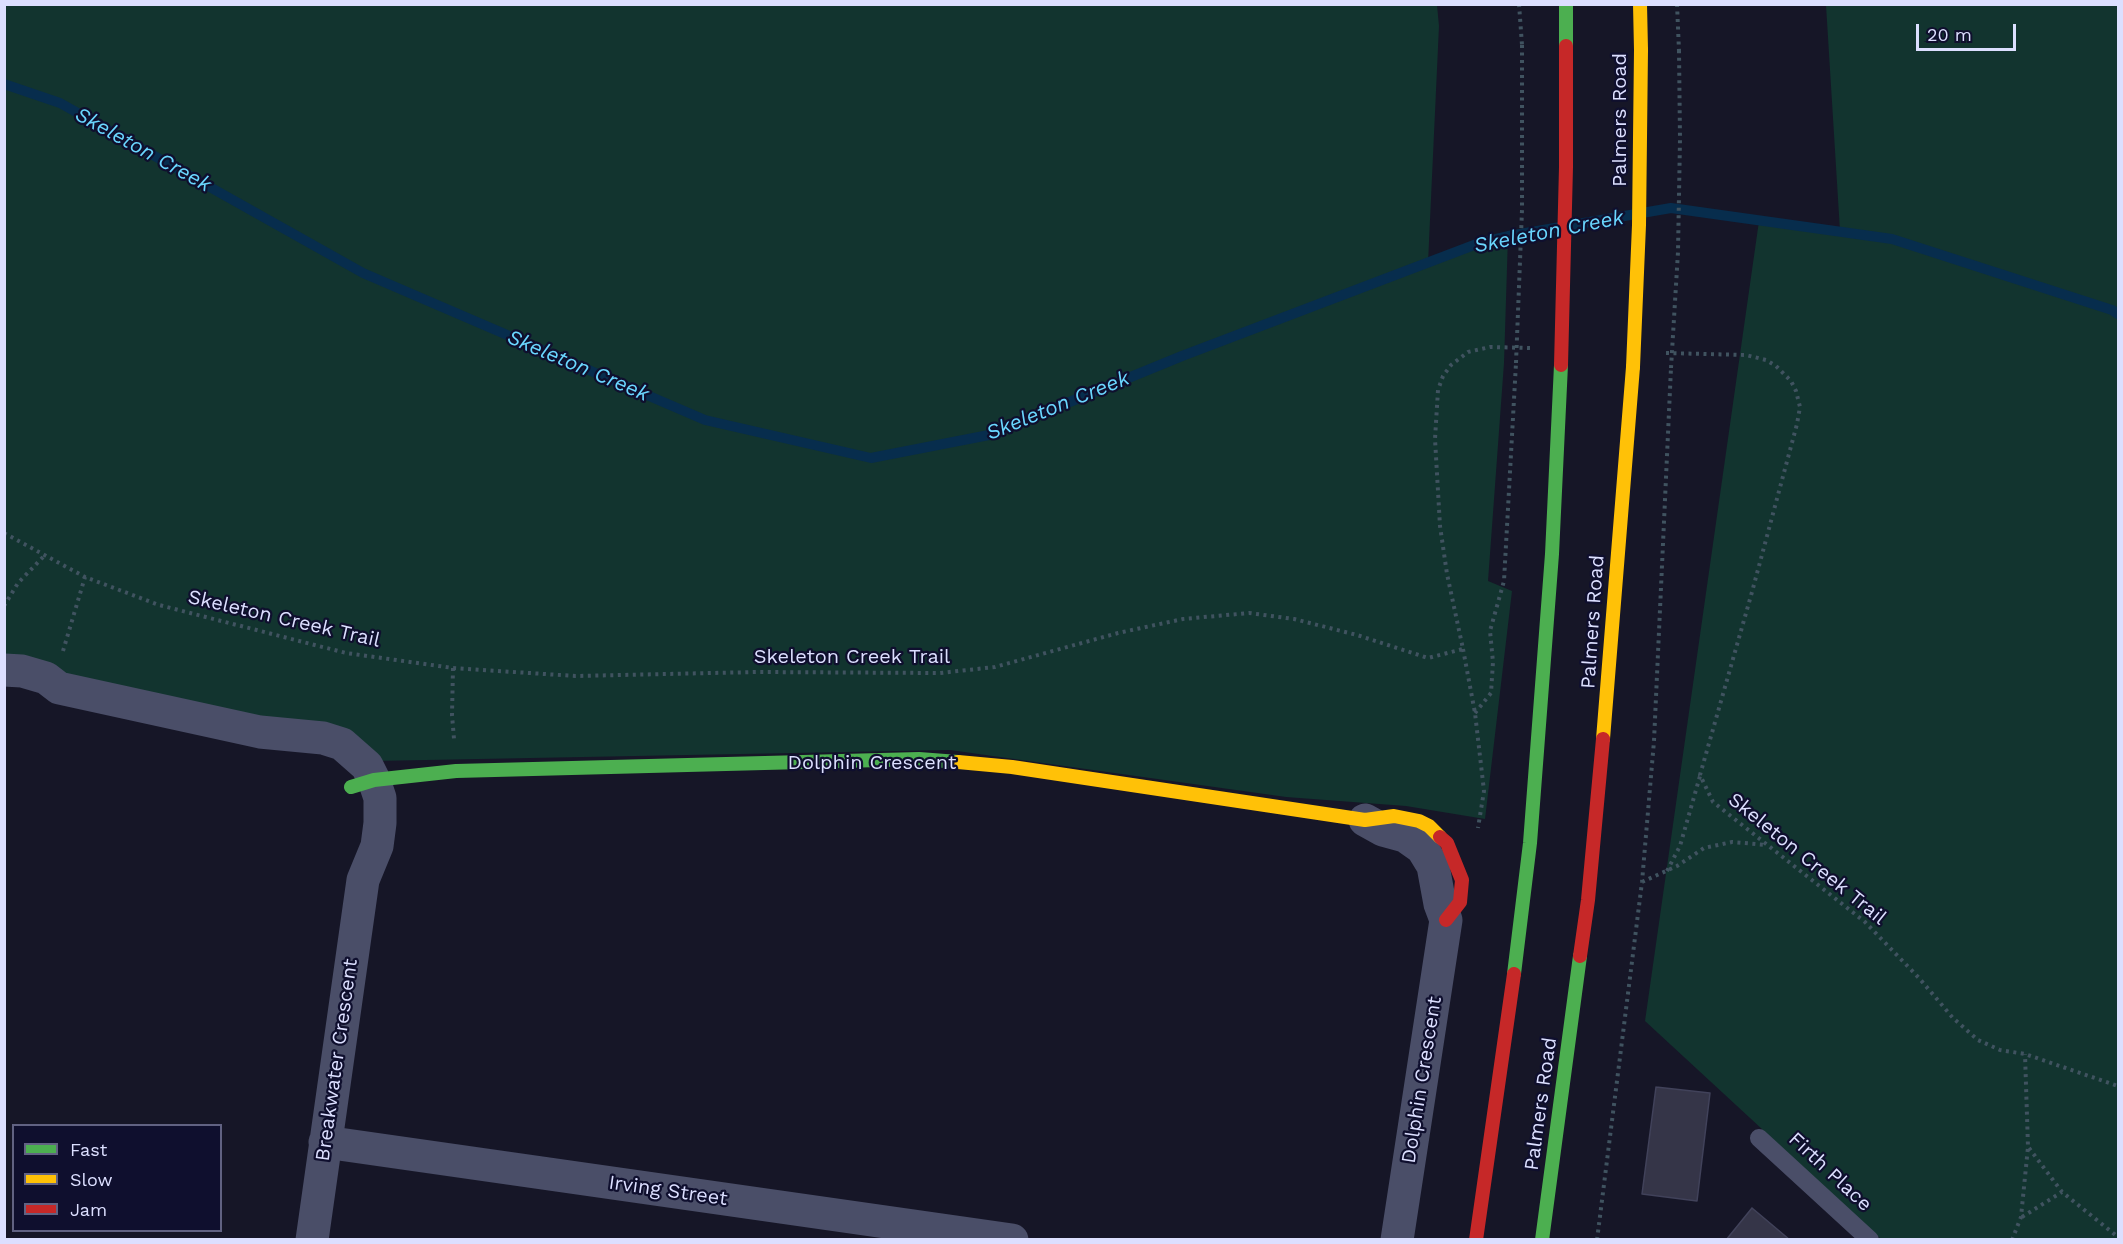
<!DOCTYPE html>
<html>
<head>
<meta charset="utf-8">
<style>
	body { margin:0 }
	#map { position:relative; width:2123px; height:1244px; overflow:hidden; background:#161627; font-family:"Work Sans",sans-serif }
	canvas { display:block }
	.frame { position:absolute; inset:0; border:6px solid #dcdfff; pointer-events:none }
	.legend { position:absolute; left:12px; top:1124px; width:210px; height:108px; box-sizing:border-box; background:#0f0f2e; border:2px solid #616282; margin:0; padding:8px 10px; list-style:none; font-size:18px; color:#dcdfff }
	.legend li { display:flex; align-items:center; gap:12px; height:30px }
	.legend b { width:30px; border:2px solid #616282 }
	.scale { position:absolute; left:1916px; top:24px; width:100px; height:27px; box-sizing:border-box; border:3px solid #dcdfff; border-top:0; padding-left:8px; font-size:18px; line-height:21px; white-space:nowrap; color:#dcdfff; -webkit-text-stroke:4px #0f0f2e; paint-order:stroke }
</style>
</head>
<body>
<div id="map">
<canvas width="2123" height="1244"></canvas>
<div class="frame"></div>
<ul class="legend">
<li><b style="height:8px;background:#4caf50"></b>Fast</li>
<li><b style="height:8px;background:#ffc107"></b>Slow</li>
<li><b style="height:8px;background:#c62828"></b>Jam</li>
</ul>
<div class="scale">20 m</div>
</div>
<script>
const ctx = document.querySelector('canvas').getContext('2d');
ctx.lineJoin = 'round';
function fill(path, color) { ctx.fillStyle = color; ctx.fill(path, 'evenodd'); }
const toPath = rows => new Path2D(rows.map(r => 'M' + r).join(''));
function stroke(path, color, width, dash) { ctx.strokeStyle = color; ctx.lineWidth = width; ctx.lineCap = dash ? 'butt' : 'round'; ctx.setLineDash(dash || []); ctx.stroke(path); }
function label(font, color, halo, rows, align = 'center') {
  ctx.font = font + ' "Work Sans",sans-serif'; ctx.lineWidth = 4.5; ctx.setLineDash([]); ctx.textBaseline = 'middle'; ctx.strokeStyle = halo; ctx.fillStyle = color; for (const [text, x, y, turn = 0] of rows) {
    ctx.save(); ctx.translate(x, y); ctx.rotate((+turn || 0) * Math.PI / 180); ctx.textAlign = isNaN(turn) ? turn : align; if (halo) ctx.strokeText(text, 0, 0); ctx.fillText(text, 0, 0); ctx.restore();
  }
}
const green = toPath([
	[5,5,1437,5,1439,26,1428,263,1482,242,1508,236,1504,363,1488,581,1512,591,1485,819,1406,806,1286,797,950,750,374,761,5,659],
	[1826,5,2118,5,2118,1239,1881,1239,1645,1021,1759,221,1840,231]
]);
const stream = toPath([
	[4,84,60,103,363,273,705,420,871,458,989,435,1182,356,1482,242,1508,236,1671,208,1892,239,2112,310,2118,314]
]);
const building = toPath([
	[1656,1087,1710,1093,1697,1201,1642,1194,1656,1087],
	[1752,1208,1790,1240,1726,1240,1752,1208]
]);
const path = toPath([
	[1519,4,1522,45],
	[1677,4,1679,51],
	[1666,353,1746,355,1766,360,1776,366,1791,381,1796,391,1800,407,1797,424,1752,592,1700,775,1713,802,1865,922,1919,978,1953,1018,1978,1040,2000,1050,2025,1054,2118,1086],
	[4,533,85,577,159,605,346,653,453,668,575,676,758,672,940,673,995,667,1118,633,1183,619,1249,613,1294,619,1357,635,1428,658,1463,649,1447,574,1440,526,1435,439,1438,390,1443,376,1451,365,1468,352,1490,347,1530,348],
	[4,606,18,583,45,555],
	[1463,649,1475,713,1484,791,1478,828],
	[63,651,85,577],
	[453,668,452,715,454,739],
	[1475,713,1491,693,1493,662,1490,631,1504,581,1516,363],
	[1667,871,1680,846,1700,776],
	[1642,882,1677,866,1704,848,1732,842,1767,845],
	[2029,1148,2062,1192,2118,1237],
	[2022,1217,2062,1192],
	[1597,1240,1642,882,1654,741,1671,368],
	[2012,1240,2021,1217,2028,1147,2025,1054]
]);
const lane = toPath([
	[1759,1138,1870,1240]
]);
const street = toPath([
	[4,670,22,671,46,678,59,688,260,732,323,738,342,744,367,766,374,780,380,798,380,823,377,846,363,880,312,1240],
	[1365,820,1383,830,1405,836,1422,848,1433,866,1440,904,1446,920,1397,1240],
	[325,1142,1012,1240]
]);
const fast = toPath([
	[1566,4,1566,46],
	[351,787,374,780,456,771,919,759,958,762],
	[1514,974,1530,843,1552,554,1561,365],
	[1542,1240,1580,956]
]);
const slow = toPath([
	[1640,4,1641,50],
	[1603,739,1633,367],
	[958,762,1012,767,1365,820,1394,816,1419,821,1429,826,1440,837]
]);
const jam = toPath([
	[1440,837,1447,843,1462,880,1460,902,1446,920],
	[1580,956,1588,900,1603,739],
	[1476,1240,1514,974]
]);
const pathBridge = toPath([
	[1516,363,1522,210,1522,45],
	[1671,368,1678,252,1680,139,1679,51]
]);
const slowBridge = toPath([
	[1633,367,1639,225,1641,50]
]);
const jamBridge = toPath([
	[1561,365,1566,167,1566,46]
]);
const streetNames = [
	["Palmers Road",1620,120,-90],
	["Skeleton Creek Trail",284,619,13],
	["Palmers Road",1593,622,-86],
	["Skeleton Creek Trail",852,657],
	["Dolphin Crescent",872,763],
	["Skeleton Creek Trail",1807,859,39],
	["Breakwater Crescent",337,1060,-82],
	["Dolphin Crescent",1422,1080,-81],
	["Palmers Road",1541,1104,-82],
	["Firth Place",1830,1172,43],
	["Irving Street",668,1191,8]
];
const waterNames = [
	["Skeleton Creek",143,150,29],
	["Skeleton Creek",1549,232,-11],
	["Skeleton Creek",578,366,23],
	["Skeleton Creek",1058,406,-22]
];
fill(green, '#12342f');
stroke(stream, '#072d4d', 10);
fill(building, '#353548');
stroke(building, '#41425a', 1.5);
stroke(path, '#405360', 4, [3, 4.5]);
stroke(lane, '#4a4e68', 18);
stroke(street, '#4a4e68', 33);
stroke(fast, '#4caf50', 14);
stroke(slow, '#ffc107', 14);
stroke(jam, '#c62828', 14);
stroke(pathBridge, '#405360', 4, [3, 4.5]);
stroke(slowBridge, '#ffc107', 14);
stroke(jamBridge, '#c62828', 14);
label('20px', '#dcdfff', '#0f0f2e', streetNames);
label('italic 21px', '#6ad7ff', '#0f0f2e', waterNames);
</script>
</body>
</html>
